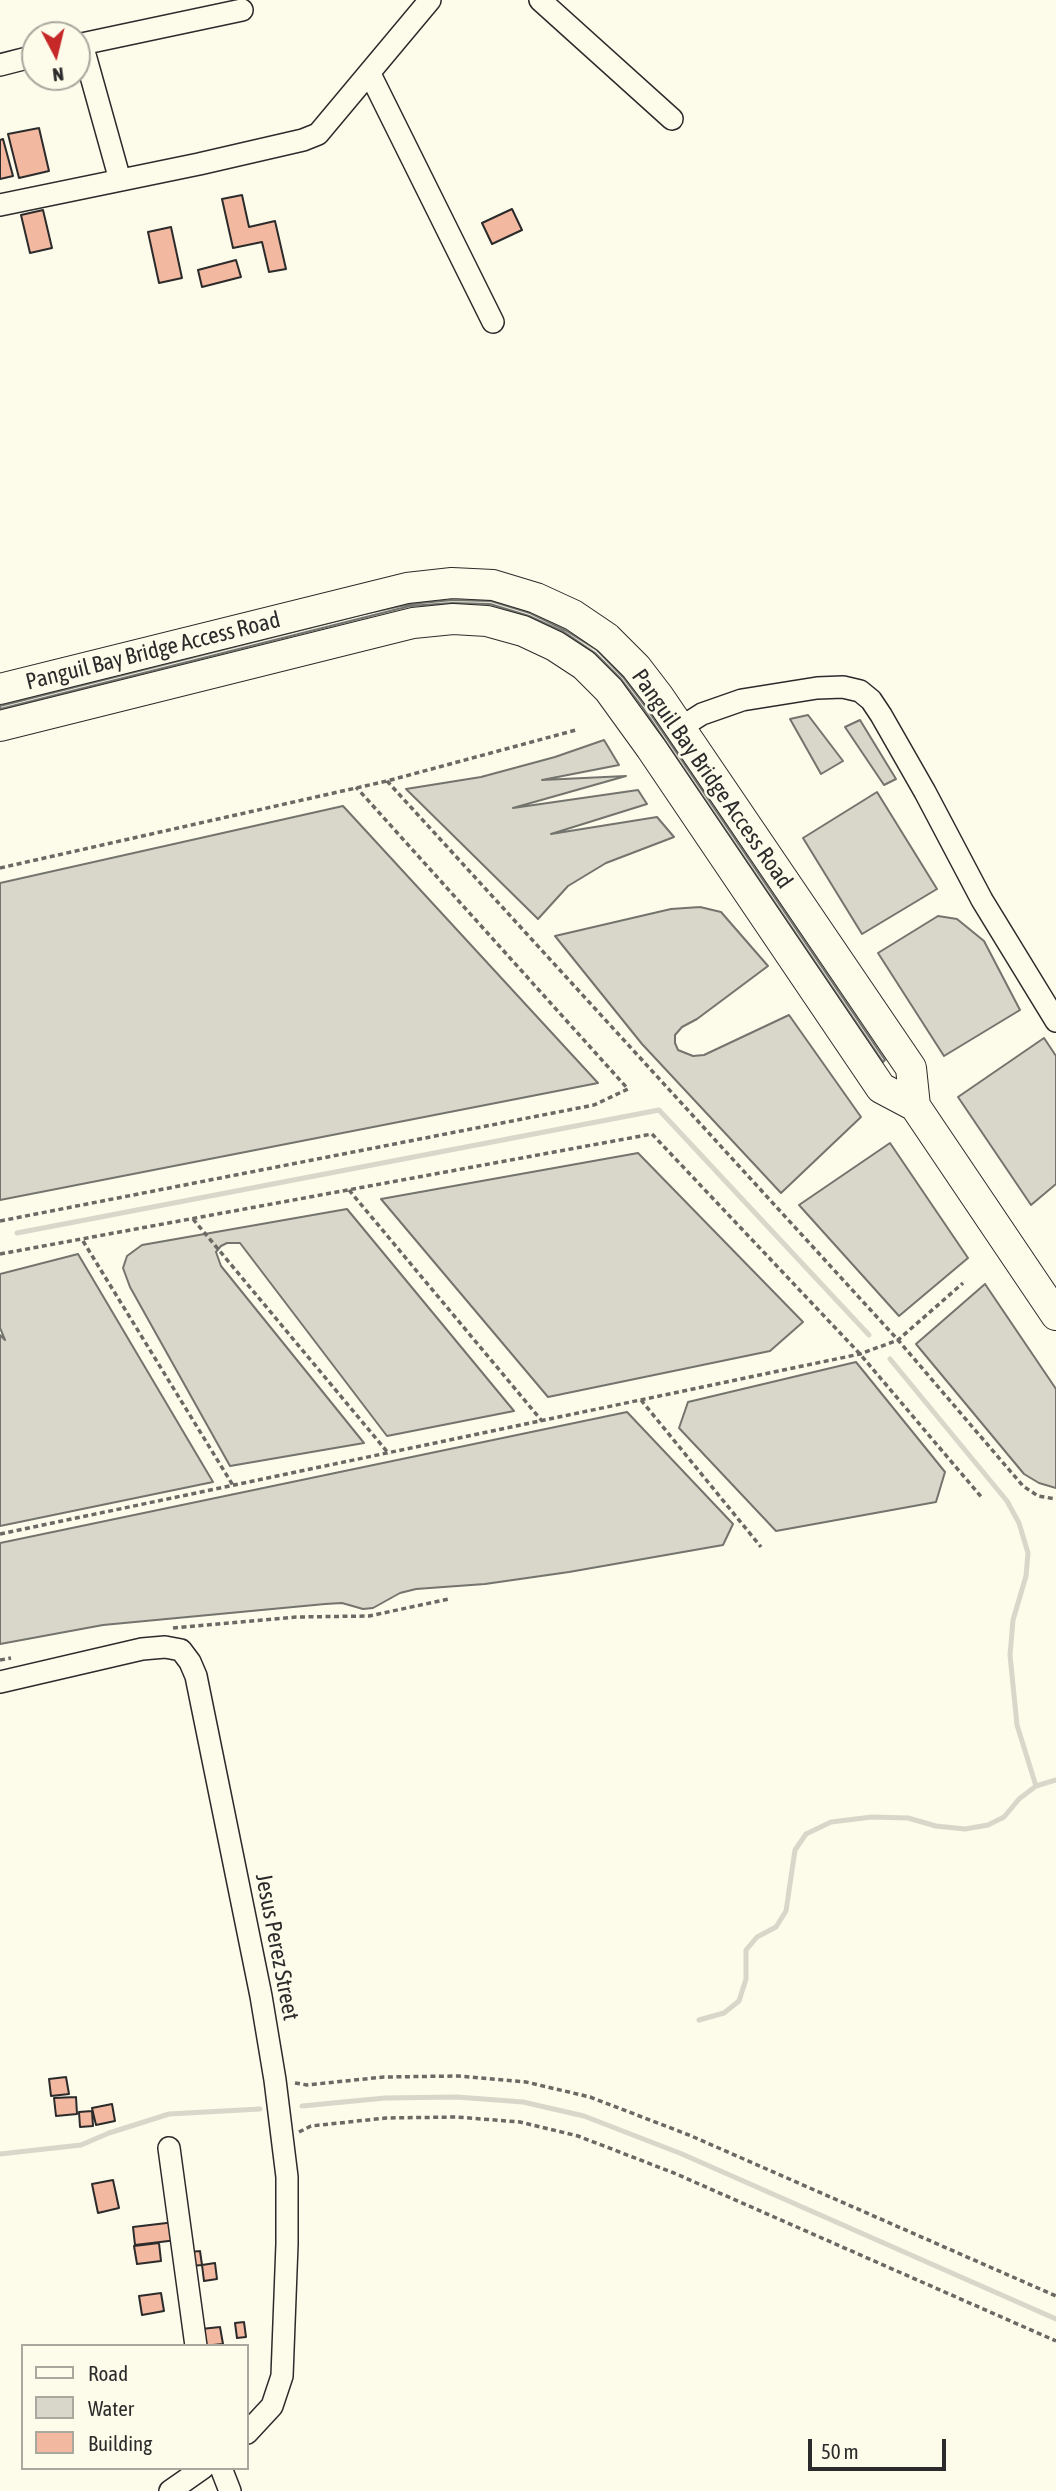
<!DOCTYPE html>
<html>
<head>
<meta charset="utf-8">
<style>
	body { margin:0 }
	#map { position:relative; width:1056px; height:2491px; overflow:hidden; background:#fdfbea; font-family:"Asap Condensed",sans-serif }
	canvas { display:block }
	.legend { position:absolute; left:21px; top:2344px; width:228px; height:126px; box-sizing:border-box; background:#fdfbea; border:2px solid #a9a89e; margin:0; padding:9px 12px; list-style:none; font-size:21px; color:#2b2b2b }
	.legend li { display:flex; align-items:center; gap:14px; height:35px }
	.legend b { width:35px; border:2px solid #a9a89e }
	.north { position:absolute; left:21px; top:21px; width:70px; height:70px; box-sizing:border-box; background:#fdfbea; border:2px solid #a9a89e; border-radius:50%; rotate:173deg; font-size:19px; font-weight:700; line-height:28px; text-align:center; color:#2b2b2b }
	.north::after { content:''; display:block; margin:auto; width:24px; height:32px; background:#c62828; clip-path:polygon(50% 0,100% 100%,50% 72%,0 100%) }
	.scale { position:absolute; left:808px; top:2439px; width:138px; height:32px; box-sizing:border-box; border:4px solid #2b2b2b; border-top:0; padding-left:9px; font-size:21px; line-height:24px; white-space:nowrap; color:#2b2b2b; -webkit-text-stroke:5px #fdfbea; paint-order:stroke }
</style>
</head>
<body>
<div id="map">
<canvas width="1056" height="2491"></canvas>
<ul class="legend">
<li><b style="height:9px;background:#fdfbea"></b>Road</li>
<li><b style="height:19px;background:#d8d7c9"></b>Water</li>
<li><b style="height:19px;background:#f2b8a0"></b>Building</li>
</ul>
<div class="north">N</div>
<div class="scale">50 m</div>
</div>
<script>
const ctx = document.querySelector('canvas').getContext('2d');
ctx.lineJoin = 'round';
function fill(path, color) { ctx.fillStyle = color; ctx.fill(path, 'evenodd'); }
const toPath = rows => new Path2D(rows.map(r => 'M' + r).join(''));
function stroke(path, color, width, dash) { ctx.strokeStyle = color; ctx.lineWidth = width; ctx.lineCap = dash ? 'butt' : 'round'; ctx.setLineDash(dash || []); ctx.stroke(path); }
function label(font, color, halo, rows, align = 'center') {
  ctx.font = font + ' "Asap Condensed",sans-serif'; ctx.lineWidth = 5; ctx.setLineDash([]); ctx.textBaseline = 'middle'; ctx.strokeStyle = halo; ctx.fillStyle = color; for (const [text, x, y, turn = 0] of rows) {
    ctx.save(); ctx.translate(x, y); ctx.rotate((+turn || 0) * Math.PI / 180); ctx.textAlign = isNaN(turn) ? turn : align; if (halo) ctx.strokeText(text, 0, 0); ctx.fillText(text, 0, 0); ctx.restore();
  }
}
const green = toPath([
	[452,600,491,601,530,613,565,630,597,650,623,677,645,706,885,1060,883,1062,643,708,621,679,595,653,564,632,529,616,490,604,452,603,410,606,0,709,0,706,364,614,410,604,452,600]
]);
const water = toPath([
	[808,715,843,761,821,774,790,719,808,715],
	[860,720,896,779,884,785,845,727,860,720],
	[604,740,619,765,542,780,626,776,513,808,638,790,647,804,551,834,657,817,674,837,606,863,568,886,538,919,406,789,481,777,555,757,604,740],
	[877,792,937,889,862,934,803,838,877,792],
	[343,806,598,1083,0,1200,0,883,343,806],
	[700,907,721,912,768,966,697,1019,682,1027,675,1035,675,1043,678,1050,693,1056,704,1055,789,1015,861,1117,781,1193,642,1044,555,936,671,909,700,907],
	[938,916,957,919,984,941,1020,1010,944,1056,878,953,938,916],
	[1044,1038,1056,1056,1056,1184,1031,1205,958,1097,1044,1038],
	[890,1143,968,1258,899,1316,799,1205,890,1143],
	[638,1153,803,1322,770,1351,548,1397,381,1199,638,1153],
	[347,1209,514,1411,387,1436,240,1243,227,1243,221,1246,216,1252,221,1266,364,1443,230,1466,130,1287,123,1268,127,1256,142,1245,347,1209],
	[78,1254,213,1482,0,1526,0,1335,5,1340,0,1328,0,1274,78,1254],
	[985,1284,1056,1389,1056,1488,1039,1483,1024,1474,916,1344,985,1284],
	[856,1362,945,1472,936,1502,776,1531,679,1428,688,1402,856,1362],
	[627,1412,733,1524,723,1545,569,1572,485,1584,416,1589,400,1593,373,1608,363,1609,342,1603,325,1604,103,1625,0,1644,0,1543,627,1412]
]);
const stream = toPath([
	[17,1233,659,1110,869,1335],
	[890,1359,1007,1501,1019,1523,1028,1553,1026,1576,1013,1620,1010,1655,1017,1725,1036,1786],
	[699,2020,724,2013,739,2001,746,1979,746,1950,757,1937,776,1927,786,1911,795,1850,806,1834,831,1822,872,1817,908,1818,936,1826,965,1829,988,1825,1004,1817,1019,1799,1036,1786,1056,1780],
	[302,2106,385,2098,457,2097,523,2102,584,2116,682,2154,1056,2319],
	[0,2154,81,2145,109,2133,169,2114,260,2109]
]);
const building = toPath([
	[39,128,49,171,19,178,8,134,39,128],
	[3,139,13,176,0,179,0,140,3,139],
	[242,195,249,227,275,221,286,269,269,272,262,242,233,248,222,199,242,195],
	[512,209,522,230,492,244,482,223,512,209],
	[43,210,52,248,30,253,21,215,43,210],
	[171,227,182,278,159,283,148,232,171,227],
	[236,260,241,277,202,287,198,270,236,260],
	[66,2077,69,2094,51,2096,49,2079,66,2077],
	[76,2097,77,2114,56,2116,54,2098,76,2097],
	[112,2104,115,2121,96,2125,92,2108,112,2104],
	[92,2111,93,2126,80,2127,79,2112,92,2111],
	[113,2180,119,2208,98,2213,92,2184,113,2180],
	[175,2222,177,2240,135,2245,133,2227,175,2222],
	[159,2243,161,2261,137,2264,134,2246,159,2243],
	[200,2251,202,2265,191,2266,189,2252,200,2251],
	[215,2263,217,2279,204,2281,202,2265,215,2263],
	[161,2293,164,2311,142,2315,139,2296,161,2293],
	[244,2322,246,2337,237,2338,235,2323,244,2322],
	[220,2327,223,2344,203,2346,201,2329,220,2327]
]);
const path = toPath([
	[387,781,898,1340,1023,1486,1038,1496,1056,1499],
	[0,868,387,781,576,730],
	[349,1190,542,1421],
	[193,1219,389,1454],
	[0,1221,594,1105,628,1089,356,787],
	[83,1241,234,1487],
	[0,1254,652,1134,860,1354,983,1499],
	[641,1400,761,1547],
	[0,1534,860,1354,898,1340,963,1283],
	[173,1628,296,1617,369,1616,449,1599],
	[0,1660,11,1658],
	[295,2083,307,2085,384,2077,458,2076,526,2082,590,2097,689,2135,1056,2296],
	[299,2132,311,2126,386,2118,456,2117,520,2122,578,2136,674,2173,1056,2341]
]);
const minor = toPath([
	[540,0,672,119],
	[82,44,120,180],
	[77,45,242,10],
	[0,65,35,56],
	[370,74,493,322],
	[0,205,199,164,303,140,318,134,430,0],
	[680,728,702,714,742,700,817,688,843,687,860,691,871,700,881,715,925,792,982,900,1056,1021],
	[0,1682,142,1649,165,1647,181,1650,190,1662,196,1676,261,1996,275,2080,287,2177,287,2244,282,2376,272,2406,247,2433],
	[169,2148,196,2346],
	[221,2468,230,2491],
	[170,2491,203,2468]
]);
const highway = toPath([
	[0,689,407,588,452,583,493,585,536,598,573,615,607,638,636,667,659,697,911,1068,915,1106,1056,1315],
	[0,726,413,623,453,619,487,621,523,631,555,646,584,665,609,690,651,748,881,1088,915,1106]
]);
const streetNames = [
	["Panguil Bay Bridge Access Road",153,651,-14],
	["Panguil Bay Bridge Access Road",712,779,55],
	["Jesus Perez Street",277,1947,79]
];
fill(green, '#ecebdb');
stroke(green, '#74746e', 2);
fill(water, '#d8d7c9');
stroke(water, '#74746e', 2);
stroke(stream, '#d8d7c9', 5);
fill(building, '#f2b8a0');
stroke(building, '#2b2b2b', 2);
stroke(minor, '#2b2b2b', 24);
stroke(highway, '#2b2b2b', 32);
stroke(path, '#6a6964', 3.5, [5, 3.5]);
stroke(minor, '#fdfbea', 21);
stroke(highway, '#fdfbea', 30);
label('23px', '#2b2b2b', '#fdfbea', streetNames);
</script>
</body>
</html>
